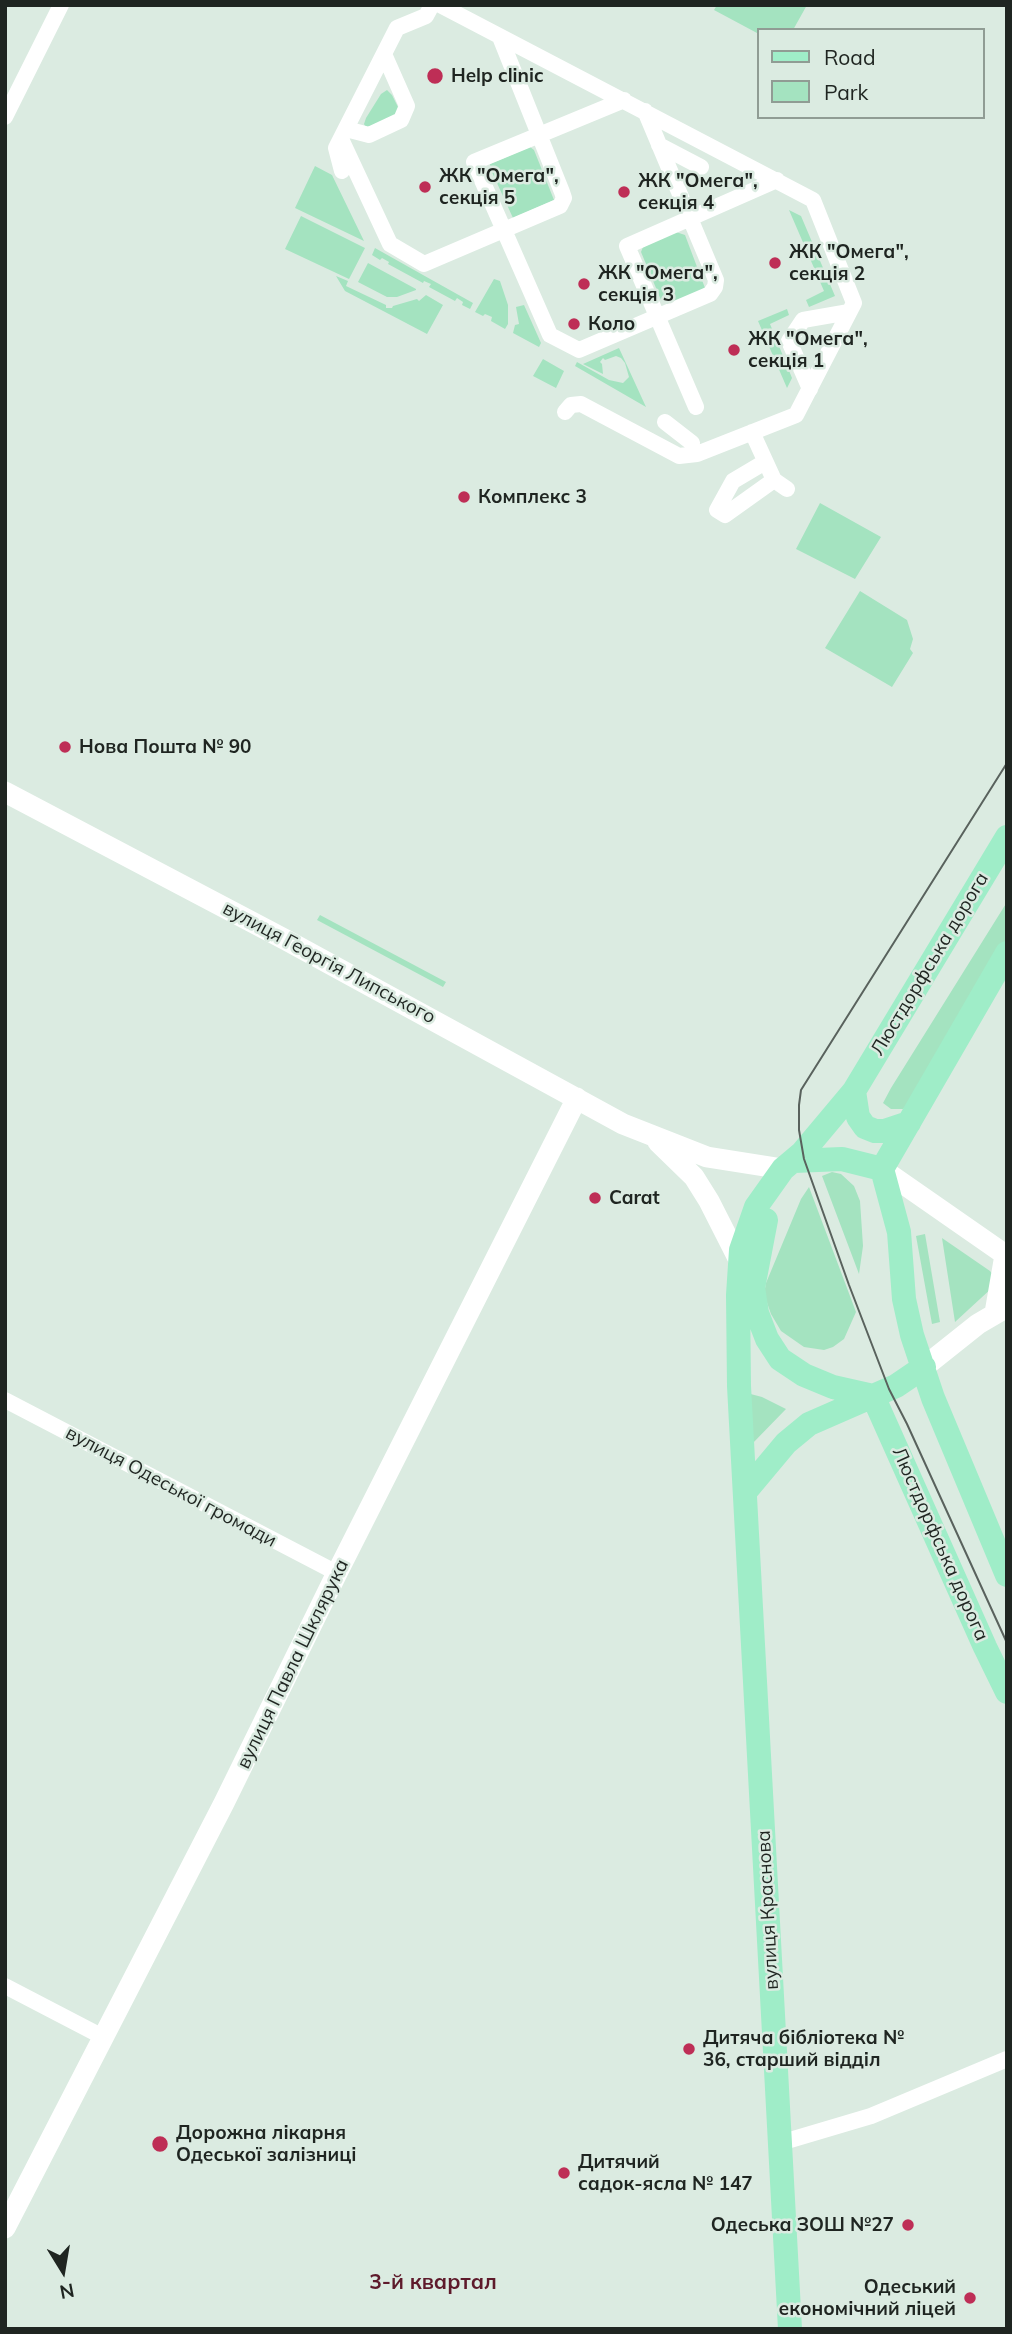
<!DOCTYPE html>
<html>
<head>
<meta charset="utf-8">
<style>
	body { margin:0 }
	#map { position:relative; width:1012px; height:2334px; overflow:hidden; background:#dbebe1; font-family:Mulish,sans-serif }
	canvas { display:block }
	.frame { position:absolute; inset:0; border:7px solid #1f2521; pointer-events:none }
	.legend { position:absolute; left:757px; top:28px; width:228px; height:91px; box-sizing:border-box; background:#dbebe1; border:2px solid #909c94; margin:0; padding:9px 12px; list-style:none; font-size:21px; color:#1f2521 }
	.legend li { display:flex; align-items:center; gap:14px; height:35px }
	.legend b { width:35px; border:2px solid #909c94 }
	.north { position:absolute; left:28px; top:2236px; width:70px; height:70px; -webkit-text-stroke:5px #dbebe1; paint-order:stroke; rotate:169deg; font-size:19px; font-weight:700; line-height:28px; text-align:center; color:#1f2521 }
	.north::after { content:''; display:block; margin:auto; width:24px; height:32px; background:#1f2521; clip-path:polygon(50% 0,100% 100%,50% 72%,0 100%) }
</style>
</head>
<body>
<div id="map">
<canvas width="1012" height="2334"></canvas>
<div class="frame"></div>
<ul class="legend">
<li><b style="height:9px;background:#9fedc8"></b>Road</li>
<li><b style="height:19px;background:#a4e3c0"></b>Park</li>
</ul>
<div class="north">N</div>
</div>
<script>
const ctx = document.querySelector('canvas').getContext('2d');
ctx.lineJoin = 'round';
function fill(path, color) { ctx.fillStyle = color; ctx.fill(path, 'evenodd'); }
const toPath = rows => new Path2D(rows.map(r => 'M' + r).join(''));
function stroke(path, color, width, dash) { ctx.strokeStyle = color; ctx.lineWidth = width; ctx.lineCap = dash ? 'butt' : 'round'; ctx.setLineDash(dash || []); ctx.stroke(path); }
function label(font, color, halo, rows, align = 'center') {
  ctx.font = font + ' Mulish,sans-serif'; ctx.lineWidth = 5; ctx.setLineDash([]); ctx.textBaseline = 'middle'; ctx.strokeStyle = halo; ctx.fillStyle = color; for (const [text, x, y, turn = 0] of rows) {
    ctx.save(); ctx.translate(x, y); ctx.rotate((+turn || 0) * Math.PI / 180); ctx.textAlign = isNaN(turn) ? turn : align; if (halo) ctx.strokeText(text, 0, 0); ctx.fillText(text, 0, 0); ctx.restore();
  }
}
const green = toPath([
	[717,5,756,6,807,5,793,30,758,30,757,33,714,10],
	[387,90,392,95,399,109,397,114,366,128,364,124,366,118,381,94],
	[530,147,534,150,554,200,513,218,491,170,490,164],
	[315,166,332,175,364,241,295,208],
	[789,210,801,216,835,296,809,307,806,300,824,291],
	[301,216,365,248,349,279,285,249],
	[676,232,685,235,705,288,670,305,661,300,641,252,643,247],
	[375,248,423,275,473,303,470,309,462,305,463,302,457,298,455,301,429,287,431,284,424,281,423,283,388,264,389,262,382,258,380,260,372,255],
	[368,263,416,289,416,290,397,297,387,297,358,282],
	[336,276,348,281,346,286,386,305,386,308,392,308,393,306,417,299,419,301,426,295,443,305,427,334,345,291],
	[494,279,500,281,508,305,508,324,505,329,491,321,492,317,485,314,483,316,475,312],
	[524,305,541,343,539,347,513,333,515,325,519,324,516,307],
	[787,309,789,315,770,324,792,378,787,388,758,321],
	[619,348,646,407,575,366,577,362,609,380,623,383,629,377,625,363,621,358,616,356,605,360,603,358,600,362,602,364,603,374,583,364],
	[543,359,564,371,556,388,533,376],
	[820,503,881,537,855,579,796,549],
	[860,591,907,620,913,639,910,649,913,653,892,687,825,648],
	[1007,902,1007,939,909,1103,903,1109,891,1109,883,1103,891,1088],
	[320,915,446,982,443,987,317,920],
	[832,1172,841,1174,854,1186,860,1201,863,1246,859,1274,822,1176],
	[809,1187,856,1312,844,1339,833,1347,824,1350,804,1347,781,1331,771,1314,764,1294,766,1283,801,1199],
	[925,1234,940,1322,932,1324,916,1236],
	[942,1238,990,1271,994,1276,993,1287,955,1322],
	[743,1392,762,1397,786,1409,752,1444]
]);
const street = toPath([
	[440,5,813,200,854,303,796,415,697,454,679,456,581,404,571,405,565,412],
	[624,100,474,162,550,335,579,350,710,294,715,287,716,280,645,111],
	[5,117,61,5],
	[346,129,369,135,401,120,407,106,384,54],
	[341,139,390,244,424,264,560,206,564,198,562,192,500,37],
	[659,145,701,167],
	[342,171,336,148,397,28,426,16,432,5],
	[810,389,789,341,803,320,849,312],
	[696,407,627,246,777,180],
	[665,422,692,443],
	[752,432,774,480,787,489],
	[765,462,733,481,717,510,725,515,774,480],
	[5,1400,337,1573],
	[5,1986,103,2037],
	[780,2143,871,2116,1007,2059]
]);
const secondary = toPath([
	[5,792,286,940,623,1124,707,1157,783,1169],
	[658,1142,694,1177,709,1201,743,1268],
	[882,1169,1007,1256],
	[995,1313,1005,1255],
	[924,1367,978,1324,1007,1307],
	[5,2228,224,1803,337,1573,577,1098]
]);
const primary = toPath([
	[854,1091,858,1117,865,1127,875,1131,885,1131,909,1123],
	[794,1161,842,1159,882,1169],
	[882,1169,899,1232,904,1299,912,1335,933,1398,1007,1575],
	[882,1169,1007,953],
	[766,1220,753,1288,757,1313,767,1339,780,1359,804,1375,833,1387,873,1396],
	[873,1396,985,1647,1007,1692],
	[745,1492,786,1443,809,1424,896,1386,924,1367],
	[790,2329,739,1386,738,1295,741,1250,756,1207,783,1169,802,1153,854,1091,1007,837]
]);
const tram = toPath([
	[1007,763,801,1090,799,1105,799,1130,804,1159,849,1285,889,1389,907,1424,1007,1643]
]);
const markers = [
	[435,76,9,"#be2e56"],
	[425,187,7,"#be2e56"],
	[624,192,7,"#be2e56"],
	[775,263,7,"#be2e56"],
	[584,284,7,"#be2e56"],
	[574,324,7,"#be2e56"],
	[734,350,7,"#be2e56"],
	[464,497,7,"#be2e56"],
	[65,747,7,"#be2e56"],
	[595,1198,7,"#be2e56"],
	[689,2049,7,"#be2e56"],
	[160,2144,9,"#be2e56"],
	[564,2173,7,"#be2e56"],
	[908,2225,7,"#be2e56"],
	[970,2298,7,"#be2e56"]
];
const poiNames = [
	["Help clinic",451,76],
	["ЖК \"Омега\",",439,176],
	["секція 5",439,198],
	["ЖК \"Омега\",",638,181],
	["секція 4",638,203],
	["ЖК \"Омега\",",789,252],
	["секція 2",789,274],
	["ЖК \"Омега\",",598,273],
	["секція 3",598,295],
	["Коло",588,324],
	["ЖК \"Омега\",",748,339],
	["секція 1",748,361],
	["Комплекс 3",478,497],
	["Нова Пошта № 90",79,747],
	["Carat",609,1198],
	["Дитяча бібліотека №",703,2038],
	["36, старший відділ",703,2060],
	["Дорожна лікарня",176,2133],
	["Одеської залізниці",176,2155],
	["Дитячий",578,2162],
	["садок-ясла № 147",578,2184],
	["Одеська ЗОШ №27",894,2225,"right"],
	["Одеський",956,2287,"right"],
	["економічний ліцей",956,2309,"right"]
];
const streetNames = [
	["вулиця Георгія Липського",329,963,28],
	["Люстдорфська дорога",930,964,-59],
	["вулиця Одеської громади",171,1487,28],
	["Люстдорфська дорога",940,1544,66],
	["вулиця Павла Шклярука",293,1664,-64],
	["вулиця Краснова",768,1910,-93]
];
const neighbourhoodNames = [
	["3-й квартал",433,2283]
];
fill(green, '#a4e3c0');
stroke(street, '#fff', 16);
stroke(secondary, '#fff', 21);
stroke(primary, '#9fedc8', 24);
stroke(tram, '#59625d', 2);
for (const [x, y, r, color] of markers) { const dot = new Path2D(); dot.arc(x, y, r, 0, 2 * Math.PI); ctx.fillStyle = color; ctx.fill(dot); stroke(dot, '#dbebe1', 2.5); }
label('bold 19px', '#1f2521', '#dbebe1', poiNames, 'left');
label('19px', '#1f2521', '#dbebe1', streetNames);
label('bold 21px', '#5e1a2b', '#dbebe1', neighbourhoodNames);
</script>
</body>
</html>
